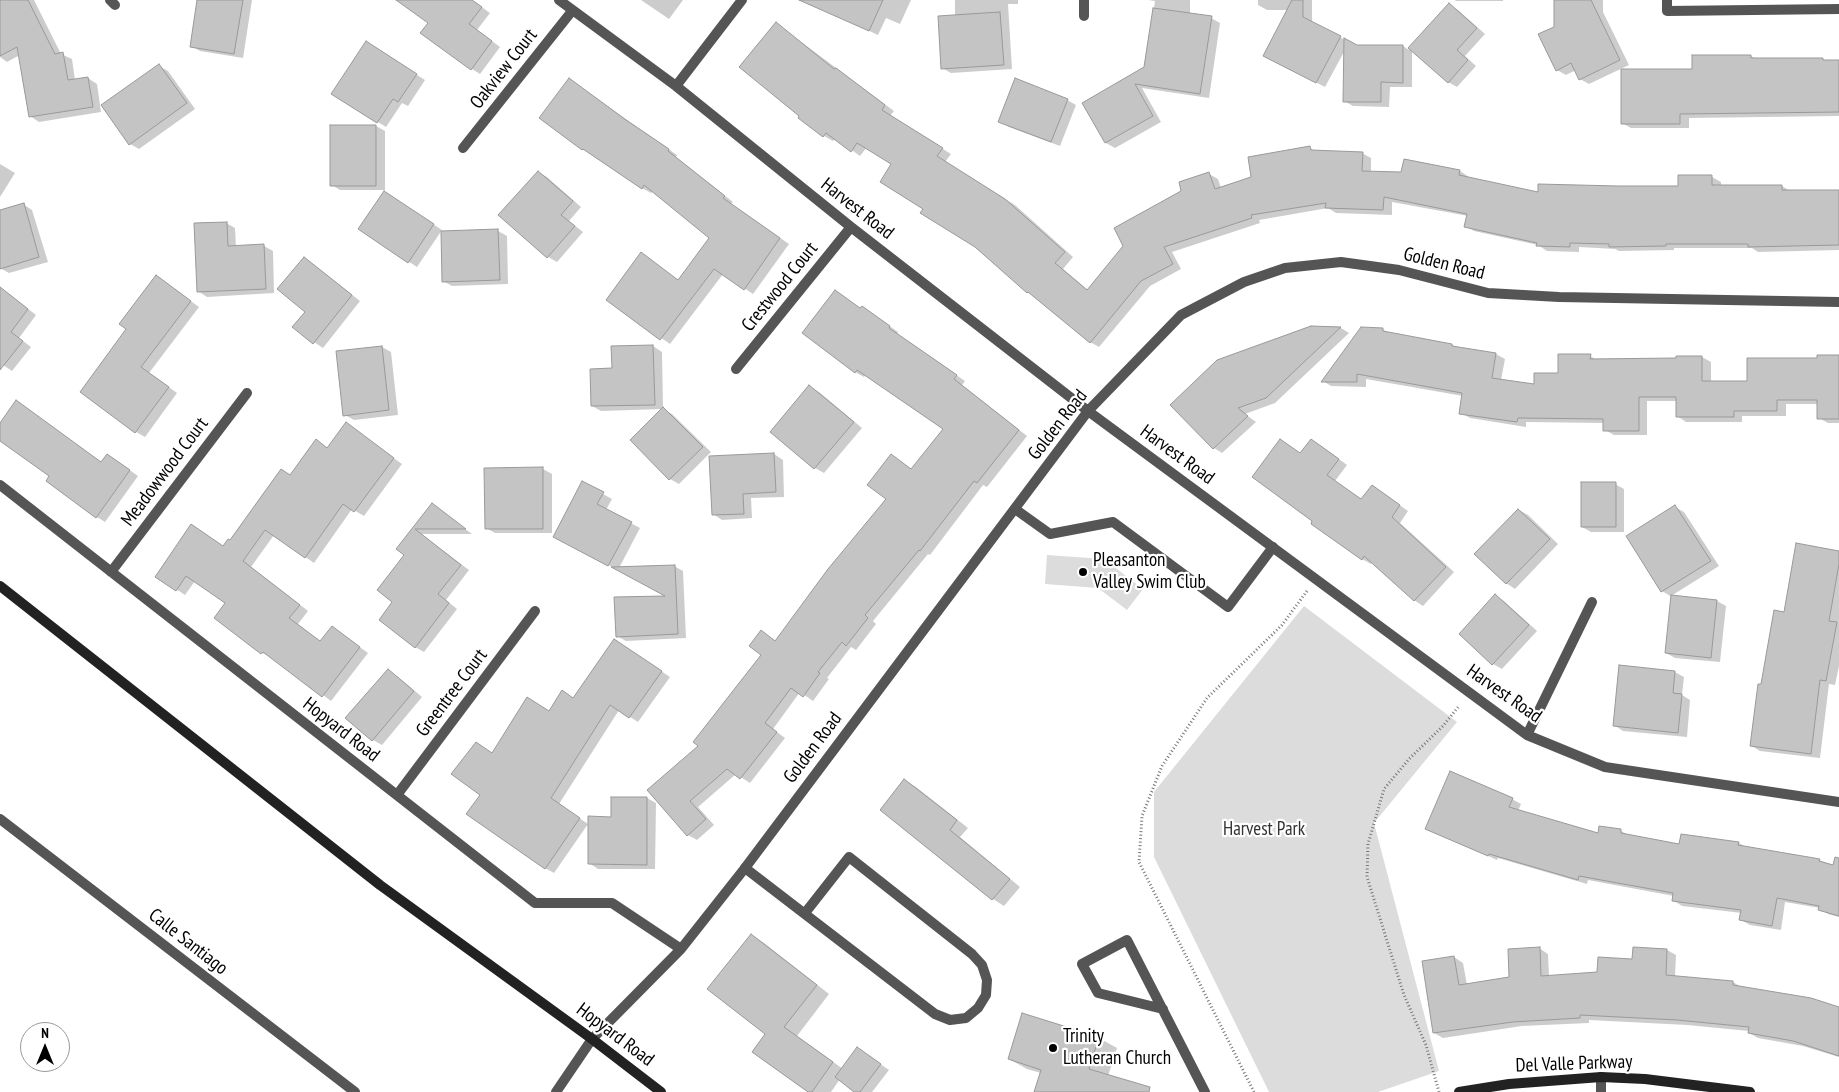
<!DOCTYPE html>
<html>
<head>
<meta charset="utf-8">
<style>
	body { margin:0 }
	#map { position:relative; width:1839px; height:1092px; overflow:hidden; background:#fff; font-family:"PT Sans Narrow",sans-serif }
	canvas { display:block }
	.north { position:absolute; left:20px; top:1022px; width:50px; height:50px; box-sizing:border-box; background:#fff; border:1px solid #999; border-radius:50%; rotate:0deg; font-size:14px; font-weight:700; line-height:20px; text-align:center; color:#000 }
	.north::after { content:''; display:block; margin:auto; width:18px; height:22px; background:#000; clip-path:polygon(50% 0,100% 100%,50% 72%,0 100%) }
</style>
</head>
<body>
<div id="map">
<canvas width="1839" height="1092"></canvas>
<div class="north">N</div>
</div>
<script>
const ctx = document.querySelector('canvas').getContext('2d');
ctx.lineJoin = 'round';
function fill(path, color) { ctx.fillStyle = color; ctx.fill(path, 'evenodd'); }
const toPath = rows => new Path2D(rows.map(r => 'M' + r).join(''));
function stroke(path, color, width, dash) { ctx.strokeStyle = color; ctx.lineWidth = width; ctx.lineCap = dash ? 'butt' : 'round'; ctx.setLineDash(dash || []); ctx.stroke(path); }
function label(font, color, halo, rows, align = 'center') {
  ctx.font = font + ' "PT Sans Narrow",sans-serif'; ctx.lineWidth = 4.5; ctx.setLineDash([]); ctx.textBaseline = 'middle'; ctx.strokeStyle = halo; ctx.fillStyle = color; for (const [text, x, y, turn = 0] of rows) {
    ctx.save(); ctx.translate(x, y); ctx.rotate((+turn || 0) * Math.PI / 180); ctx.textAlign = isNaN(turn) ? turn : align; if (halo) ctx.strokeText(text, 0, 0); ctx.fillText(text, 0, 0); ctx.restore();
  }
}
const green = toPath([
	[1047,555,1104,559,1143,589,1127,610,1098,588,1045,584],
	[1304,606,1457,722,1374,823,1439,1071,1378,1092,1269,1092,1154,857,1154,792]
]);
const shadow = toPath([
	[0,0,34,0,61,54,72,59,75,80,88,78,97,84,101,112,39,122,30,116,20,55,7,62,0,57],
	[198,0,252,0,243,58,200,51,191,46],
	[398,0,472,0,490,13,477,30,500,47,480,74,472,69,430,23],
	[641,0,683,0,669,19],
	[837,0,911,0,900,24,886,18,878,35,831,13],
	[955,0,1018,0,1018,4,1008,4,1012,69,951,73,942,68,955,16],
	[1148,0,1190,0,1190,14,1211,18,1220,23,1209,98,1142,88,1161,122,1115,148,1106,143,1083,103,1145,68,1155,1],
	[1258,0,1312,0,1312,23,1357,46,1403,46,1409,50,1449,5,1458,10,1485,34,1465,56,1476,66,1457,87,1448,82,1412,50,1412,87,1390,87,1389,107,1353,106,1344,101,1345,50,1325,87,1274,61,1288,10,1267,10,1258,5],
	[1454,0,1503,0,1503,1,1457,1],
	[1555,0,1603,0,1603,12,1629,65,1589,84,1580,79,1576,70,1566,75,1557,70],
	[777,24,894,111,890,116,951,154,945,162,1015,205,1073,257,1063,269,1088,290,1183,191,1209,174,1218,179,1221,188,1253,178,1310,148,1317,152,1362,153,1371,158,1371,172,1402,173,1405,161,1460,171,1469,177,1468,179,1539,194,1679,187,1712,177,1721,182,1721,186,1782,186,1790,191,1839,191,1839,250,1758,252,1752,248,1674,248,1674,250,1619,251,1615,249,1579,247,1579,252,1547,251,1538,245,1474,231,1466,226,1468,216,1392,202,1392,215,1336,213,1328,208,1259,220,1260,223,1172,252,1181,269,1150,286,1099,347,1090,342,1036,297,1027,292,976,246,925,209,893,164,867,147,860,156,835,138,833,141,824,136],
	[375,48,425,80,408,106,402,103,386,127,333,94],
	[1751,56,1756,59,1822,59,1825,61,1839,61,1839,116,1689,118,1689,128,1631,128,1622,123,1694,70],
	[159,66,168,71,195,109,139,149,130,144],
	[569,79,677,155,676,157,733,202,731,204,789,244,753,294,723,274,670,344,608,300,642,254,679,281,710,237,653,191,651,193,642,188,583,149],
	[1067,100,1076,105,1060,146,1009,127,1000,121],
	[376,126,385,131,385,190,340,190,332,185],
	[0,164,15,173,0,197],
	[538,172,547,177,581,207,569,221,583,232,557,262,548,257,500,215],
	[394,198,442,230,417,267,408,261],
	[23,204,32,210,48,262,9,273,0,268,0,211],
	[226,223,235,228,236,247,264,246,273,251,274,293,207,297,198,291],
	[498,231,507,236,508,284,452,286,443,281],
	[304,258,313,264,360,301,323,348,314,342,307,311],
	[157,277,199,307,149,373,177,393,145,437,136,432,128,329],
	[0,287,36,315,19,338,31,347,12,371,0,363],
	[861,309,871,313,898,332,897,334,965,381,962,385,1027,436,987,487,983,485,930,555,928,554,873,621,876,624,856,650,851,647,827,678,829,679,813,701,800,692,773,729,785,738,750,783,736,774,698,807,714,825,697,840,688,835,649,791,700,746,763,655,761,631,776,641,887,499,891,456,912,470,944,429,866,374,864,377,855,372],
	[1311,328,1341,328,1349,333,1275,403,1245,414,1256,422,1222,453,1214,448,1172,405],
	[1382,329,1390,334,1452,345,1459,348,1496,354,1505,359,1501,380,1535,385,1560,375,1590,356,1597,360,1677,359,1702,357,1711,362,1711,382,1748,382,1819,359,1839,356,1839,423,1828,423,1819,418,1819,404,1786,404,1786,416,1742,416,1742,422,1686,422,1677,416,1677,401,1647,401,1647,435,1614,435,1605,430,1605,423,1526,422,1526,427,1470,418,1461,413,1463,396,1366,379,1366,387,1331,386,1323,381],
	[653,346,662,352,663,409,672,414,711,452,679,484,670,479,632,440,663,409,601,411,592,406],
	[382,347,391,352,398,415,354,420,345,415],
	[810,387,819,392,862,428,824,473,815,468,772,432],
	[346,424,402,464,364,516,352,509,314,563,274,535,251,567,308,611,298,624,321,642,332,627,368,653,331,701,272,657,262,653,216,617,227,603,195,581,185,595,157,576,224,547,291,476,317,441,328,448],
	[0,425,102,463,108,455,138,476,105,522,97,517,51,476,0,440],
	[1320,445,1347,465,1335,481,1362,500,1381,492,1408,511,1400,523,1454,572,1423,606,1414,600,1372,562,1371,564,1362,559,1314,521,1301,454],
	[774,454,783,460,784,497,751,498,752,518,722,520,713,514],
	[543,469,552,474,552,533,495,533,486,528],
	[1615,484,1624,489,1624,532,1591,532,1582,527],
	[603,494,612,499,606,510,640,528,619,568,674,566,683,571,686,638,626,641,617,636,669,597,563,541],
	[433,505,472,534,421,534,469,570,446,600,457,609,424,652,415,647,394,602,406,555,398,549],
	[1675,507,1684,512,1719,566,1671,596,1717,601,1726,606,1720,662,1675,658,1666,653,1672,597,1662,591],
	[1519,510,1528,515,1558,544,1515,589,1506,583],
	[1839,552,1839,666,1835,685,1829,684,1820,758,1760,751,1752,746,1785,614],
	[1496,596,1504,601,1537,631,1502,669,1493,664],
	[615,640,670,677,638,722,619,710,559,804,588,824,554,873,545,868,481,795,493,754,549,712,574,699],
	[388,671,397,676,422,697,382,745,373,740],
	[1675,672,1684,677,1682,695,1690,700,1687,737,1623,731,1614,725],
	[904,780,916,787,968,828,960,837,1020,887,1004,906,993,899],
	[647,798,656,803,655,869,598,869,589,863,612,818],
	[1512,799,1521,804,1518,811,1599,835,1600,827,1621,831,1630,836,1681,845,1739,843,1747,848,1819,860,1839,868,1839,917,1828,914,1820,908,1785,902,1781,930,1750,925,1741,920,1742,913,1682,906,1673,900,1674,896,1588,880,1587,884,1498,858,1497,860,1427,829],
	[751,935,764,943,829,994,797,1036,843,1069,857,1048,889,1070,872,1092,856,1092,840,1079,831,1092,810,1092,767,1034],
	[1539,948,1548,954,1549,976,1598,974,1634,960,1634,948,1667,950,1676,955,1675,977,1733,982,1741,987,1839,1008,1839,1057,1803,1046,1758,1038,1749,1033,1749,1031,1687,1025,1589,1020,1589,1023,1522,1026,1443,1038,1434,1033,1454,957,1463,963,1467,985,1511,978],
	[1099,1038,1117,1048,1108,1076,1138,1085,1150,1092,1035,1092,1041,1073,1027,1069,1009,1059]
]);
const building = toPath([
	[0,0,28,0,55,54,63,52,68,80,88,77,93,107,29,117,17,47,0,56,0,0],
	[197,0,243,0,234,54,190,47,197,0],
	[396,0,472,0,482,7,469,24,492,41,471,70,420,33,428,23,396,0],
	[799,0,883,0,869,31,799,0],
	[1292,0,1303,0,1303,17,1341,36,1316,83,1263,56,1292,0],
	[1554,0,1591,0,1620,60,1579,80,1571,63,1556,71,1538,34,1554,27,1554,0],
	[1449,3,1477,28,1457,50,1468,60,1448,83,1408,48,1449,3],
	[1153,8,1212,16,1200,94,1135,84,1153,116,1105,143,1082,103,1144,67,1153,8],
	[1000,12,1004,65,941,69,938,16,1000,12],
	[776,22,834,69,836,68,885,105,882,110,943,148,937,156,1005,199,1065,252,1055,263,1087,290,1123,246,1114,228,1181,191,1179,182,1209,172,1215,189,1251,177,1248,157,1310,146,1311,150,1363,152,1362,171,1401,172,1404,159,1460,170,1459,175,1538,192,1538,184,1618,186,1678,186,1678,175,1712,175,1712,185,1782,185,1782,190,1839,190,1839,245,1748,247,1748,244,1666,244,1666,246,1609,247,1609,244,1570,243,1570,247,1536,246,1537,243,1464,227,1467,214,1384,197,1383,210,1325,208,1326,203,1251,215,1252,218,1164,247,1173,264,1141,281,1090,343,1028,292,1027,293,975,247,920,213,923,209,880,182,891,164,857,143,851,152,826,133,823,137,798,118,799,116,739,67,776,22],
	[1344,38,1357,45,1403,45,1403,83,1381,82,1381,102,1343,102,1344,38],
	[366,41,417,74,398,102,393,99,377,123,331,94,366,41],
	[1692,55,1751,55,1751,58,1823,58,1823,60,1839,60,1839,112,1680,114,1680,124,1621,124,1621,69,1692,69,1692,55],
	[159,64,187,103,129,145,101,105,159,64],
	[569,78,626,120,669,149,668,151,725,196,723,198,780,238,744,290,714,269,660,340,606,300,641,252,678,280,709,238,644,185,642,189,583,149,582,150,539,118,569,78],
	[1015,78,1068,99,1051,142,998,122,1015,78],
	[330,125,376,125,376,186,330,186,330,125],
	[538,171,573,201,561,215,575,226,547,258,498,215,538,171],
	[384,191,434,224,408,263,358,229,384,191],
	[24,203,39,257,0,269,0,210,24,203],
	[227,222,228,246,264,244,266,289,197,292,194,223,227,222],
	[498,229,500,280,442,282,441,231,498,229],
	[304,257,352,295,313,344,292,327,305,312,277,289,304,257],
	[156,275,191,301,141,367,169,387,135,433,80,392,126,329,119,324,156,275],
	[0,287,28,309,11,332,23,341,0,370,0,287],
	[835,290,860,308,862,306,890,326,889,328,957,375,954,379,1019,430,977,483,974,481,920,551,919,550,865,615,868,618,846,646,842,642,818,672,820,673,803,697,791,688,765,723,777,732,740,779,727,769,690,801,706,819,687,836,647,790,698,746,693,742,761,655,749,646,761,630,775,641,828,569,886,499,867,485,891,454,911,469,943,429,857,370,855,373,802,333,835,290],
	[1311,326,1341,327,1266,398,1238,408,1248,416,1213,449,1170,405,1217,360,1311,326],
	[1361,327,1383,328,1383,331,1452,344,1452,346,1496,353,1492,378,1534,384,1534,373,1558,373,1558,354,1591,354,1590,359,1676,358,1676,356,1702,356,1702,381,1747,381,1747,358,1817,358,1817,355,1839,355,1839,419,1817,419,1817,400,1777,400,1777,411,1734,411,1734,417,1676,417,1676,397,1639,397,1639,431,1603,431,1603,419,1518,418,1517,422,1459,414,1462,393,1357,374,1357,382,1321,382,1361,327],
	[653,345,655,405,591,406,590,369,612,368,611,346,653,345],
	[382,346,389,410,343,416,336,351,382,346],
	[809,385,854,422,814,469,770,432,809,385],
	[16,400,101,462,107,454,130,470,96,518,46,481,49,476,0,441,0,423,16,400],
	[663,407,703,447,669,480,630,440,663,407],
	[346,422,394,458,354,512,343,504,305,558,265,530,243,561,300,605,289,618,320,641,332,626,360,647,322,697,263,652,261,654,214,618,225,603,186,576,176,591,155,577,191,524,223,546,228,539,230,540,281,469,290,475,316,439,327,448,346,422],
	[1280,439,1300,453,1311,439,1339,459,1327,475,1361,499,1372,485,1400,505,1392,517,1446,567,1414,601,1364,556,1362,560,1311,524,1312,521,1252,477,1280,439],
	[774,453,776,492,743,494,744,514,712,515,709,456,774,453],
	[543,467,543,529,485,529,484,468,543,467],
	[582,481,604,492,597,504,632,522,608,566,553,537,582,481],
	[1581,482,1616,482,1616,527,1581,527,1581,482],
	[432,503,466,529,415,529,461,565,438,594,449,603,415,648,379,620,392,602,377,590,404,555,396,549,432,503],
	[1675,505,1711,561,1661,592,1626,536,1675,505],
	[1518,509,1550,539,1506,584,1474,554,1518,509],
	[1796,543,1839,551,1839,564,1829,621,1837,622,1826,681,1820,680,1811,754,1750,746,1758,684,1761,684,1774,610,1784,612,1796,543],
	[675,565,678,634,616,637,614,597,665,596,611,567,675,565],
	[1495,594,1529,625,1492,665,1459,634,1495,594],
	[1671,595,1717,600,1711,658,1665,653,1671,595],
	[614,639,662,671,629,718,610,705,551,798,580,818,545,869,466,814,480,795,451,774,476,742,492,753,527,697,549,711,562,690,573,698,614,639],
	[1619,665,1675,671,1673,693,1682,694,1678,733,1613,726,1619,665],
	[388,669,414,691,372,741,345,718,388,669],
	[1450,771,1513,798,1509,807,1598,833,1599,826,1621,829,1621,833,1679,844,1681,834,1739,842,1738,845,1820,859,1819,861,1833,865,1835,857,1839,858,1839,916,1818,910,1819,906,1777,898,1772,926,1739,920,1741,910,1672,901,1673,893,1579,876,1578,880,1489,854,1488,856,1425,829,1450,771],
	[904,779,957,820,950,830,1010,879,992,900,880,810,904,779],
	[611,797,647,797,647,865,588,864,588,816,611,817,611,797],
	[751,934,817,985,784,1027,833,1062,812,1092,808,1092,752,1052,765,1034,707,989,751,934],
	[1540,947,1541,976,1597,972,1598,957,1632,959,1633,947,1667,949,1666,975,1733,981,1733,985,1811,998,1839,1007,1839,1056,1793,1041,1748,1033,1749,1027,1677,1020,1580,1015,1580,1018,1513,1022,1433,1033,1422,961,1454,956,1459,985,1509,977,1508,949,1540,947],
	[1022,1013,1099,1037,1089,1069,1150,1087,1149,1092,1034,1092,1041,1070,1008,1059,1022,1013],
	[857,1047,881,1064,860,1092,854,1092,835,1077,857,1047]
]);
const path = toPath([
	[1254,1092,1139,862,1142,816,1162,766,1207,698,1282,625,1307,591],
	[1439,1092,1426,1045,1404,995,1367,877,1368,844,1384,789,1409,759,1443,726,1459,706]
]);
const lane = toPath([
	[1015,509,1050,534,1113,522,1228,607,1273,547],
	[745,868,935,1014,950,1020,966,1018,978,1008,986,995,987,980,982,965,972,954,849,857,805,913],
	[1163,1009,1098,993,1082,964,1127,940,1205,1092]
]);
const street = toPath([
	[110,0,115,5],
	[559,0,676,86,851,227,1088,411,1527,735,1605,767,1839,802],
	[1667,0,1667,11,1839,9],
	[1084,16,1084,0],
	[676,86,742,0],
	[463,148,572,11],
	[736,369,851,227],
	[0,485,535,903,612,903,681,949],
	[111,572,247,393],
	[1527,735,1592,602],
	[397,795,535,611],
	[0,819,355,1092],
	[1601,1077,1601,1092],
	[556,1092,592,1039,681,949,745,868,1088,411,1181,315,1244,282,1285,268,1341,262,1399,270,1488,293,1559,297,1839,302]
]);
const secondary = toPath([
	[0,586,380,885,592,1039,661,1092],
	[1459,1092,1509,1084,1601,1077,1645,1079,1750,1092]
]);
const markers = [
	[1083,572,5,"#000"],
	[1053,1048,5,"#000"]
];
const streetNames = [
	["Oakview Court",504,69,-52],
	["Harvest Road",857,209,38],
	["Golden Road",1444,264,14],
	["Crestwood Court",780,287,-51],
	["Golden Road",1058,425,-52],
	["Harvest Road",1177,455,36],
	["Meadowwood Court",165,472,-53],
	["Greentree Court",452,693,-53],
	["Harvest Road",1504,694,35],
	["Hopyard Road",341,730,38],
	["Golden Road",813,748,-53],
	["Calle Santiago",188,942,38],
	["Hopyard Road",615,1035,37],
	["Del Valle Parkway",1574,1064,-2]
];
const poiNames = [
	["Pleasanton",1093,561],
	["Valley Swim Club",1093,583],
	["Trinity",1063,1037],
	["Lutheran Church",1063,1059]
];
const parkNames = [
	["Harvest Park",1264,830]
];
fill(green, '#dcdcdc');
fill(shadow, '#0003');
fill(building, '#c4c4c4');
stroke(building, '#999', 1);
stroke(path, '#777', 3, [1, 2.5]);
stroke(lane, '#555', 10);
stroke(street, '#555', 10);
stroke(secondary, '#222', 10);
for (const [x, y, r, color] of markers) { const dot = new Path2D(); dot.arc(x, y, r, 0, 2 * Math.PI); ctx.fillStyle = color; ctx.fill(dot); stroke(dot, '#fff', 2); }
label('19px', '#000', '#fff', streetNames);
label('19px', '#000', '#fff', poiNames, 'left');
label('19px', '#333', '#fff', parkNames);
</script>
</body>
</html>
